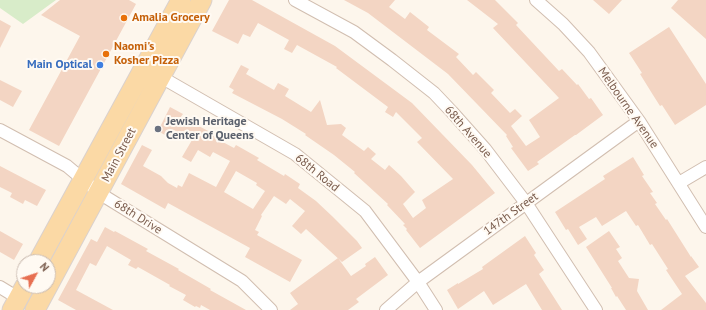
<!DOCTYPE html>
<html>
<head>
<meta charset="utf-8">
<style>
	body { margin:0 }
	#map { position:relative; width:706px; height:310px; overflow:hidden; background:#fdf6ec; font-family:"PT Sans",sans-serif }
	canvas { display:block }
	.north { position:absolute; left:16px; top:254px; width:40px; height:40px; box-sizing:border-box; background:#fffaf3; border:1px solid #cabbb1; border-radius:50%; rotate:50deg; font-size:11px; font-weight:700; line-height:16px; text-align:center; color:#7a5c4d }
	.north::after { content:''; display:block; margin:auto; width:14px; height:18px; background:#e76f51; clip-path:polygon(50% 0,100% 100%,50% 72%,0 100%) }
</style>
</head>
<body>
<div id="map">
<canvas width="706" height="310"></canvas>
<div class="north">N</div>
</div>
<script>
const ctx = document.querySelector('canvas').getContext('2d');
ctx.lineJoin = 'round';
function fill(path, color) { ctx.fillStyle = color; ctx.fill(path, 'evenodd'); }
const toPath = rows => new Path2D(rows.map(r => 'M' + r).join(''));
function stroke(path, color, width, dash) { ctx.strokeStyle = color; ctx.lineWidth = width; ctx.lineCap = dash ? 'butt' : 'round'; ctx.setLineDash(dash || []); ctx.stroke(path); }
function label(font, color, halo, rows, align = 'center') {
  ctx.font = font + ' "PT Sans",sans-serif'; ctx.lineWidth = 4; ctx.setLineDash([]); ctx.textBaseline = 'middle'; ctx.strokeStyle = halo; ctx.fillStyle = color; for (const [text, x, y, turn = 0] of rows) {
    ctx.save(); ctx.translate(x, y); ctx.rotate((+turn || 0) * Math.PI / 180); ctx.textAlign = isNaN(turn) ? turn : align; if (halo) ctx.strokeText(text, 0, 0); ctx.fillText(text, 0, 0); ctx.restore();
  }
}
const green = toPath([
	[0,0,56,0,23,24,0,8]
]);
const building = toPath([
	[60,0,129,0,136,4,59,146,29,130,80,36,41,15],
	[229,0,252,0,335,46,412,103,472,165,495,193,420,248,406,230,407,229,403,225,405,224,387,205,388,204,354,173,355,172,334,155,305,135,306,134,282,119,232,93,234,90,229,87,241,65,249,69,246,74,274,90,278,83,289,89,285,96,311,112,320,100,327,125,341,124,346,128,342,135,364,151,368,147,376,154,371,159,385,170,389,165,401,176,415,192,403,204,413,218,426,208,422,200,453,179,417,142,422,138,396,112,393,117,385,112,388,107,336,68,337,67,297,45,292,53,284,49,289,40,258,23,250,37,243,34,238,44,212,31],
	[344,0,395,0,389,7,405,19,410,12,429,27,427,30,459,54,456,57,473,75,476,72,494,90,491,93,510,113,515,109,522,116,511,126,526,146,540,137,529,120,559,98,493,28,498,24,467,0,495,0,518,23,516,25,559,71,562,69,577,85,578,84,589,99,591,98,603,115,576,135,575,135,537,162,539,164,528,171,511,148,513,147,506,136,507,135,448,74,368,13],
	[593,0,622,0,609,14],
	[678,0,706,0,706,39,671,8],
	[0,20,11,26,0,48],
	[669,27,706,84,706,105,675,125,662,105,660,106,653,95,640,74,642,73,629,53],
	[0,80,22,91,13,107,0,100],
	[170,107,183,114,180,118,196,127,197,125,221,138,219,140,234,148,236,145,259,158,257,160,284,176,285,174,300,184,298,188,316,201,333,217,357,241,362,248,342,262,306,229,301,234,292,226,305,211,290,199,286,204,274,196,261,215,262,216,255,230,259,232,257,235,302,260,290,282,245,257,250,248,168,203,165,209,121,184,142,145,152,150,143,166,161,176,168,183,177,188,178,185,182,187,189,173,216,187,230,161,213,152,210,157,198,150,191,162,182,157,192,140,174,130,170,138,158,131],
	[236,171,257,183,256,185,265,191,253,209,224,192],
	[633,157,644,175,642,176,653,192,650,193,657,203,655,204,666,220,667,219,691,257,691,256,699,267,685,276,706,303,706,310,661,310,682,294,666,270,668,269,652,244,650,245,638,225,636,226,626,211,602,226,596,217,579,227,587,239,578,245,568,229,566,230,555,212,605,179,603,176],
	[0,166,46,190,37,206,25,200,23,204,10,197,12,193,0,187],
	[105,227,114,232,115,231,148,249,146,251,179,269,178,270,211,289,210,290,246,310,210,310,201,305,200,308,196,306,195,307,183,300,186,295,169,286,170,285,138,267,136,269,128,265,131,260,107,246,96,266,90,263,76,290,113,310,76,310,58,300,91,239,97,242],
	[0,231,23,244,14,260,0,252],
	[609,231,620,247,616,249,622,258,618,261,629,278,639,279,637,291,648,310,626,310,617,296,616,297,611,288,612,288,586,247],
	[525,236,536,253,534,255,544,270,539,274,562,310,542,310,526,284,493,305,484,291,458,309,447,290,458,283,458,284,483,269,482,267],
	[375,257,388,275,356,299,359,302,348,310,290,310,298,304,290,293,338,258,351,276,366,266,365,264]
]);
const street = toPath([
	[295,0,354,32,392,60,434,93,452,112,485,149,526,203,596,310],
	[536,0,563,24,589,52,639,121,706,227],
	[161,77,295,154,365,211,418,282,436,310],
	[0,130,67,166,99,193,242,281,271,310],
	[679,183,706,167],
	[0,287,18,298],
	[386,310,418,282,639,121]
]);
const primary = toPath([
	[38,262,181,0],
	[12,310,25,286],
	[35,310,202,0]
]);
const markers = [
	[124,18,4,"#e8710a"],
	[106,54,4,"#e8710a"],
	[100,65,4,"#3f7fe0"],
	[158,129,4,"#6b7280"]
];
const foodNames = [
	["Amalia Grocery",132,18],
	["Naomi's",114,47],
	["Kosher Pizza",114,61]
];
const shopNames = [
	["Main Optical",92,65]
];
const streetNames = [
	["Melbourne Avenue",628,108,55],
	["68th Avenue",468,132,49],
	["Main Street",119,155,-62],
	["68th Road",317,173,39],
	["147th Street",511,214,-36],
	["68th Drive",138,217,32]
];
const worshipNames = [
	["Jewish Heritage",166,122],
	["Center of Queens",166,136]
];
fill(green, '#d8ecc9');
fill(building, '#f3d5c3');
stroke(street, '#d1beb0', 14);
stroke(primary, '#dad1cd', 21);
stroke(street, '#fff', 12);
stroke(primary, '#fbd9a5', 19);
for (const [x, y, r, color] of markers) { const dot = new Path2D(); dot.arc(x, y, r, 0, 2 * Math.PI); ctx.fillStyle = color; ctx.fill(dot); stroke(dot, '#fffaf3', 1.5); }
label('bold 12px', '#c56008', '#fffaf3', foodNames, 'left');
label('bold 12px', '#366cbe', '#fffaf3', shopNames, 'right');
label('12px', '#7a5c4d', '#fffaf3', streetNames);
label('bold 12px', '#5b616d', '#fffaf3', worshipNames, 'left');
</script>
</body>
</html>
